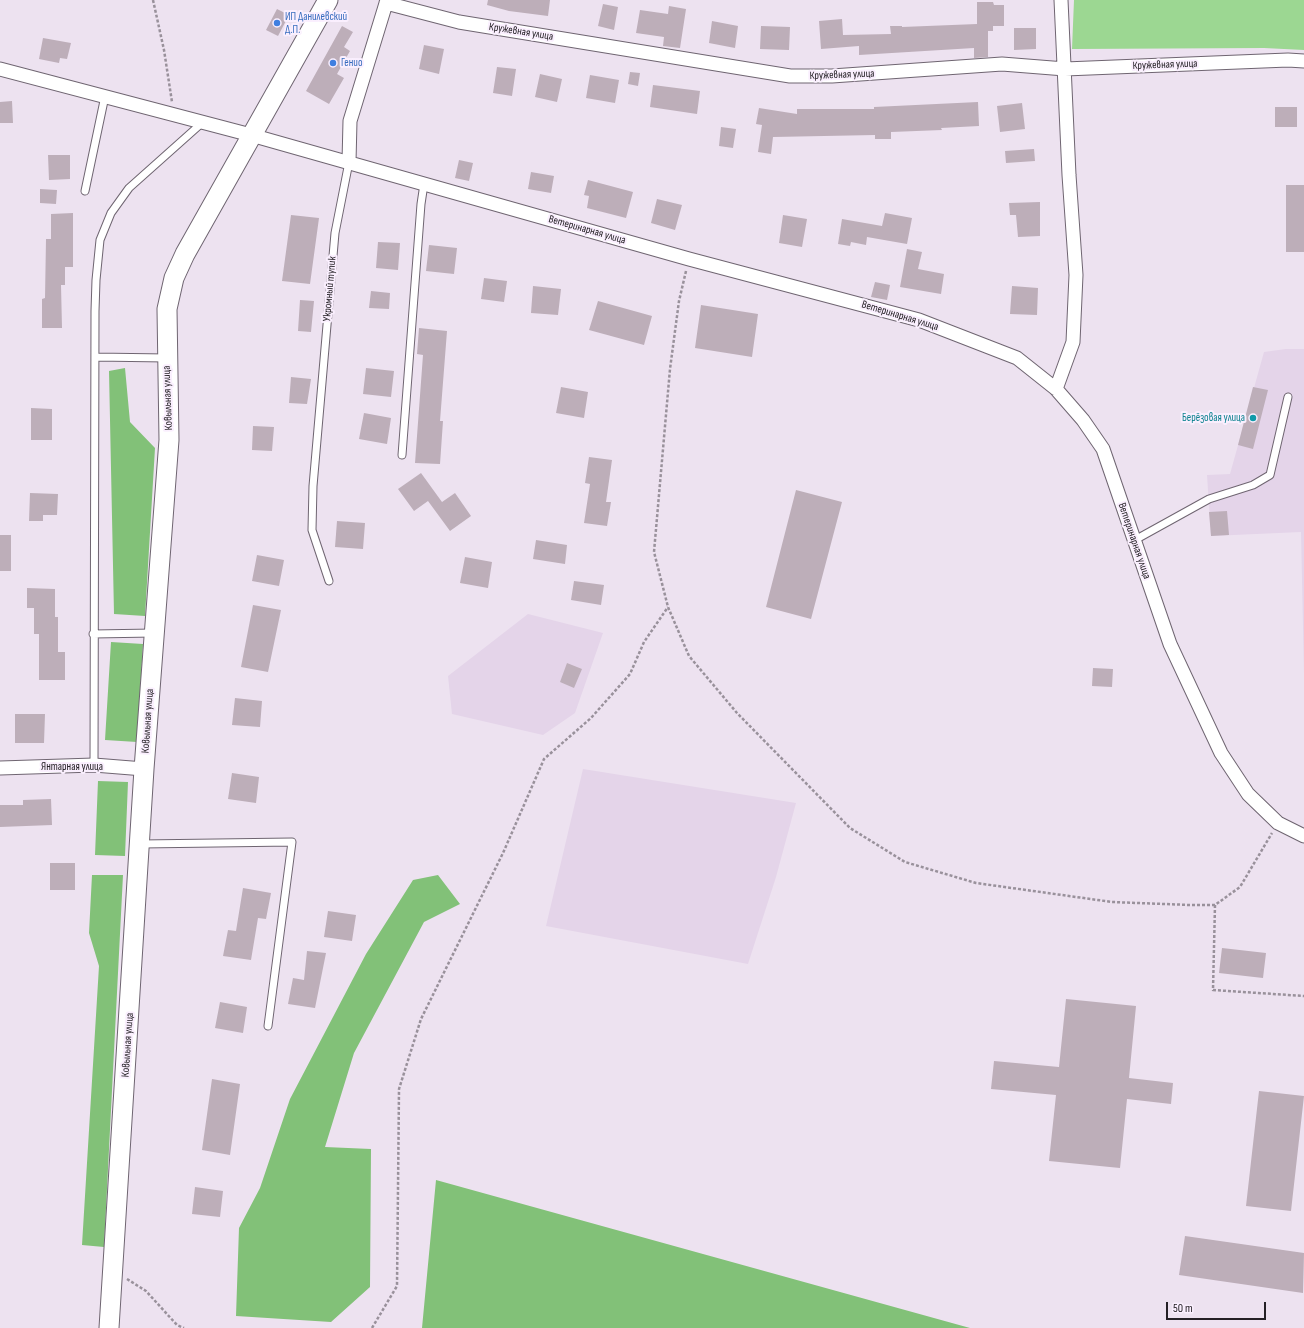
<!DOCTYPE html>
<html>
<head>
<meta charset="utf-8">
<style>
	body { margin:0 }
	#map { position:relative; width:1304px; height:1328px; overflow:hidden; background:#ede2f0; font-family:"Sofia Sans Condensed",sans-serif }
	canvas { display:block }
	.scale { position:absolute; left:1166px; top:1302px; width:100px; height:18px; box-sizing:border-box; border:2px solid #242025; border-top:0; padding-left:5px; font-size:12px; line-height:14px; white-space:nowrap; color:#242025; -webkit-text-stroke:3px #faeffe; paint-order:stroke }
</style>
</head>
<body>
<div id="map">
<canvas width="1304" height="1328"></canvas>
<div class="scale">50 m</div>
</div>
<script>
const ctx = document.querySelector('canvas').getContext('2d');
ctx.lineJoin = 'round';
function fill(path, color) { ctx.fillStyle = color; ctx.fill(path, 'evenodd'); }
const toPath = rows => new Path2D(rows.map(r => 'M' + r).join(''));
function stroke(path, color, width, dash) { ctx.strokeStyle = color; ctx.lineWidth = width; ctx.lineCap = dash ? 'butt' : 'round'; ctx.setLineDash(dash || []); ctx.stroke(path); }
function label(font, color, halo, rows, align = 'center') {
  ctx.font = font + ' "Sofia Sans Condensed",sans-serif'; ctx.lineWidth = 4; ctx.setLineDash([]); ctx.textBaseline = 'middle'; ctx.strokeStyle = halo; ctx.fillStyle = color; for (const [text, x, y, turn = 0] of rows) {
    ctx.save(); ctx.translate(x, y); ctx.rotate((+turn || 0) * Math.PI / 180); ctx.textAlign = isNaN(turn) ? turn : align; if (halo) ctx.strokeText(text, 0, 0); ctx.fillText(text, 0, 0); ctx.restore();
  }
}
const built = toPath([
	[1286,349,1304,349,1304,674,1301,532,1211,536,1207,475,1230,474,1264,352],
	[528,614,603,633,575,713,543,735,452,714,448,676],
	[583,769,796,803,776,877,748,964,546,926]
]);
const green = toPath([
	[1074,0,1304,0,1304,50,1264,48,1072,49]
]);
const forest = toPath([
	[125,368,130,422,155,448,145,616,114,614,109,371],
	[111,642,143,644,137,742,105,740],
	[98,781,128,782,125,856,95,855],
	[92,875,123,875,104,1247,82,1245,99,966,89,933],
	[438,875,460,904,424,922,354,1053,325,1147,371,1149,370,1287,331,1322,236,1316,239,1228,260,1188,290,1099,366,954,413,880],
	[436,1180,970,1328,422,1328]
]);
const building = toPath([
	[488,0,550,0,548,16,509,11,487,5],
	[977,2,993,2,994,5,1004,5,1004,26,993,26,993,31,988,31,988,57,974,58,974,48,859,55,859,46,821,49,819,21,842,19,843,35,891,34,890,26,902,26,902,27,977,24],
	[603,4,618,7,614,30,598,26],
	[669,6,686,9,680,48,663,46,664,37,636,33,640,10,668,14],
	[277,9,289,15,278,36,266,30],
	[712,21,738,26,735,48,709,43],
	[342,26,353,32,344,47,350,51,337,74,344,78,329,104,306,91],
	[761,26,790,27,789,50,760,49],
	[1014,28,1036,28,1036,49,1014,50],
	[43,38,71,43,67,59,60,58,59,63,39,59],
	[424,45,444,49,439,74,419,69],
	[497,67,516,69,512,96,493,93],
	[630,72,640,73,638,86,628,84],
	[540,74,562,79,557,102,535,97],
	[590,75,619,80,615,103,586,98],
	[653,85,700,91,697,114,650,107],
	[12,101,13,123,0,123,0,102],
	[978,102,979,126,941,128,942,130,891,132,891,139,875,139,875,135,773,137,771,154,758,152,762,125,756,124,759,108,797,114,797,109,874,109,874,107],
	[1022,103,1025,129,1000,132,997,106],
	[1275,107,1297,107,1297,127,1275,127],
	[721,127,736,129,733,148,719,146],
	[1034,149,1035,161,1006,163,1005,151],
	[48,155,70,155,70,179,49,180],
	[459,160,473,163,469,181,455,178],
	[531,172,554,176,551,193,528,189],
	[588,180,633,192,626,218,587,208,589,196,584,195],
	[1286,185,1304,185,1304,252,1286,252],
	[40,189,57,190,56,204,40,203],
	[657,199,682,205,675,230,651,223],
	[1040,202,1040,236,1018,237,1016,215,1010,215,1009,203],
	[73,213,73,267,65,267,65,285,61,285,62,328,42,328,42,299,45,298,46,239,51,239,51,214],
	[885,213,912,218,907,244,867,237,866,245,851,242,850,246,838,244,842,219,882,226],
	[291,215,319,218,310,284,282,281],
	[783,215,807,219,802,247,779,243],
	[378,242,400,243,398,270,376,268],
	[429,245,457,248,454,274,426,271],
	[907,249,922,252,918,269,944,274,941,294,900,287],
	[484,278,507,281,504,302,481,299],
	[875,282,890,285,887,300,871,297],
	[533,286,561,289,558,315,531,313],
	[1012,286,1038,288,1037,315,1010,314],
	[371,291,390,293,389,309,369,308],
	[300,300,314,301,311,332,298,331],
	[598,301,652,316,644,345,589,330],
	[701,305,758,314,752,357,695,348],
	[419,328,447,331,440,421,443,421,440,464,415,463,423,355,417,354],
	[366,368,394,371,391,397,363,394],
	[291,377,311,379,307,404,289,403],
	[561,387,588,392,584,418,556,413],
	[1253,387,1268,390,1253,449,1238,445],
	[31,408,52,409,52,440,31,440],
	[364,413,391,418,387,444,359,439],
	[253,426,274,427,272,451,252,450],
	[589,457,612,460,606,502,611,502,607,526,584,523,590,484,585,483],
	[421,473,442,502,455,493,471,516,450,531,428,501,414,511,398,489],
	[796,490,842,502,811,619,766,607],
	[30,493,58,494,57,515,43,515,43,521,29,521],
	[1227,511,1229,535,1211,536,1209,512],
	[337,521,365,523,363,549,335,547],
	[0,535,11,535,11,571,0,571],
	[536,540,567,545,565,564,533,559],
	[257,555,284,560,279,586,252,581],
	[465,557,492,562,488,588,460,583],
	[574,581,604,585,601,605,571,600],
	[27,588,55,589,55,617,58,617,58,652,65,652,65,680,39,680,39,634,34,634,34,608,27,608],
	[253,605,281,610,268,672,241,667],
	[567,663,582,669,574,688,560,682],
	[1093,668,1113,669,1112,687,1092,686],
	[235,698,262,701,260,727,232,725],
	[15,714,45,714,44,743,15,743],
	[232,773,259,777,256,803,228,799],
	[51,799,52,825,0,827,0,805,23,805,23,800],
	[50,863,75,863,75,890,50,890],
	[243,888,271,893,266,919,258,918,251,960,223,956,228,930,236,931],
	[328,911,356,915,352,941,324,937],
	[1222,948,1266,953,1263,978,1219,973],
	[307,951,326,953,315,1008,288,1004,293,978,304,980],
	[1066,999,1136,1006,1129,1078,1173,1083,1171,1104,1127,1099,1120,1168,1049,1161,1056,1095,991,1089,994,1061,1059,1067],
	[220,1002,247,1007,243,1033,215,1028],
	[212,1079,240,1084,230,1155,202,1150],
	[1259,1091,1304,1096,1291,1211,1246,1206],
	[195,1187,223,1191,220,1217,192,1214],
	[1185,1236,1304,1253,1303,1293,1179,1275]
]);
const path = toPath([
	[153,0,164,50,172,102],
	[686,271,679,301,670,369,654,552,668,607,689,656,737,713,850,828,905,862,976,883,1112,902,1190,905,1215,905,1240,887,1272,833],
	[1215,905,1213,990,1304,996],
	[127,1279,146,1291,177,1325,184,1328],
	[372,1328,397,1286,399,1089,421,1019,503,853,544,759,591,718,630,674,644,642,668,607]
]);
const lane = toPath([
	[85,191,105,96],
	[95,357,167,358],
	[402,455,421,204,424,184],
	[1133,541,1209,499,1253,485,1270,475,1288,397],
	[329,581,312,530,313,486,335,233,349,162],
	[93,634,154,633],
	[94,765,95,311,96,280,100,240,111,213,129,188,203,122],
	[141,844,292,842,268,1026]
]);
const street = toPath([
	[386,3,459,22,790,76,832,76,1002,64,1065,69,1288,60,1304,61],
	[0,69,251,135,689,259,919,320,1017,358,1056,389,1083,420,1103,449,1170,644,1221,753,1248,794,1278,823,1304,836],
	[349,162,350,121,387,0],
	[1056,389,1073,342,1076,275,1069,175,1061,0],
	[0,768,94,765,144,769]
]);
const secondary = toPath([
	[109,1328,144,769,169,440,167,309,174,278,185,254,328,0]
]);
const markers = [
	[277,23,4,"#3f7fe0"],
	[333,63,4,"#3f7fe0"],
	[1253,418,4,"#0f9aa8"]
];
const shopNames = [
	["ИП Данилевский",285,17],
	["Д.П.",285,30],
	["Генио",341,63]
];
const streetNames = [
	["Кружевная улица",521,32,9],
	["Кружевная улица",1165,65,-2],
	["Кружевная улица",842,75,-2],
	["Ветеринарная улица",587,230,16],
	["Укромный тупик",330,289,-85],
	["Ветеринарная улица",900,316,17],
	["Ковыльная улица",168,398,-92],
	["Ветеринарная улица",1134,541,71],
	["Ковыльная улица",148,721,-86],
	["Янтарная улица",72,767],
	["Ковыльная улица",128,1045,-86]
];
const cultureNames = [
	["Берёзовая улица",1245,418]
];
fill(built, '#e4d4e9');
fill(green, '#9cd792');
fill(forest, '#82c178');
fill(building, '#bdaeb9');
stroke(lane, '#6f6571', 9);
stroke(street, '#6f6571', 15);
stroke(secondary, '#6f6571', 21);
stroke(path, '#99919b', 2.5, [3, 2]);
stroke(lane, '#fff', 7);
stroke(street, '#fff', 13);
stroke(secondary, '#fff', 19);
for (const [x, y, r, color] of markers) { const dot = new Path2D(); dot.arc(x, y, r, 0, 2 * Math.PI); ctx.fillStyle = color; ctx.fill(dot); stroke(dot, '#faeffe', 1.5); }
label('11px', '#366cbe', '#faeffe', shopNames, 'left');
label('11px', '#242025', '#faeffe', streetNames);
label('11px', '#0d838f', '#faeffe', cultureNames, 'right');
</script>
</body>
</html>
